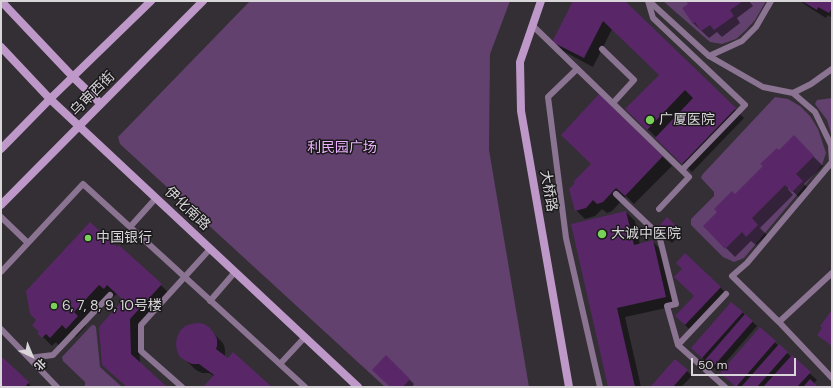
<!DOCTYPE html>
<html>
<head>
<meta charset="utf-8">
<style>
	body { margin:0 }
	#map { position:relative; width:833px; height:388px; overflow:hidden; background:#332f35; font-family:"DM Sans","Noto Sans SC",sans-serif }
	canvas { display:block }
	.frame { position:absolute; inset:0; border:2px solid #d8d6d9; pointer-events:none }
	.north { position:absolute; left:12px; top:336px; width:40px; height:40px; -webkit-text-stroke:3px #1a181a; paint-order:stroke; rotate:136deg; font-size:11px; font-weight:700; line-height:16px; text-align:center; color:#d8d6d9 }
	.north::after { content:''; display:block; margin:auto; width:14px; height:18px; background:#d8d6d9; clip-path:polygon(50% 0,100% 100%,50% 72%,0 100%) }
	.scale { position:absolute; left:691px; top:358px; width:105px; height:18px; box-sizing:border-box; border:2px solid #d8d6d9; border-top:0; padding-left:5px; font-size:12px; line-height:14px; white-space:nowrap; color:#d8d6d9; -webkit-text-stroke:3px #1a181a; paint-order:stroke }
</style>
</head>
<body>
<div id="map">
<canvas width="833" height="388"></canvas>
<div class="frame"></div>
<div class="north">北</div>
<div class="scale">50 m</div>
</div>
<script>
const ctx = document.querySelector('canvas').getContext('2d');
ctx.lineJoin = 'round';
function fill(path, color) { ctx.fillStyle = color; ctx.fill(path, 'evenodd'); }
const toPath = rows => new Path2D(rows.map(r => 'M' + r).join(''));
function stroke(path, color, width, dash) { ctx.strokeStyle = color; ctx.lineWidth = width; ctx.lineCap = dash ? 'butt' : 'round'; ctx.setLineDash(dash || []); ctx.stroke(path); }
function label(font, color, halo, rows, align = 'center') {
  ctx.font = font + ' "DM Sans","Noto Sans SC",sans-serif'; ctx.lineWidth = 3; ctx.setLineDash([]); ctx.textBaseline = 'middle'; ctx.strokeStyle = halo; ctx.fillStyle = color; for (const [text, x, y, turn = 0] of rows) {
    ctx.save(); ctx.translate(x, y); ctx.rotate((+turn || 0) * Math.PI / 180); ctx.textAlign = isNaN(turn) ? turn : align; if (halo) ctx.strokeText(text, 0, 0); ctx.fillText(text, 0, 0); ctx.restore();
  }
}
const green = toPath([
	[250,1,510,1,490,54,489,150,529,387,385,387,120,144,118,137],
	[663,1,766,1,755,20,746,30,736,39,722,44,710,42],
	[775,97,788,99,800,106,810,116,818,129,826,153,822,165,744,258,734,262,723,257,691,225,691,219,714,196,714,192,701,178,702,175],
	[832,98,832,137,827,120,815,104,817,100],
	[92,325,94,325,96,327,100,367,122,387,83,387,85,385,85,382,63,361,62,357]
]);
const shadow = toPath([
	[574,1,626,1,625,3,744,118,692,172,627,109,660,75,612,29,593,67,563,51,553,42],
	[687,1,749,1,753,6,737,18,740,23,722,37,717,32,709,38,693,23,689,4],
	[801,1,832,1,832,18,828,15,826,18,807,6],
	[599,96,672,166,634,204,626,196,612,211,607,213,602,209,595,216,585,219,576,210,592,164],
	[794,137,823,166,804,184,811,191,802,200,789,188,788,189,793,195,760,228,767,235,756,245,751,241,735,257,704,226],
	[626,212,635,221,640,245,653,242,662,251,675,306,625,317,641,387,609,387],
	[667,218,682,233,672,243,657,229],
	[120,246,170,294,138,329,140,363,166,387,127,387,124,301,117,294,113,297,109,293,82,322,86,326,76,337,72,333,59,346,56,342,52,346,39,333,40,332,38,320],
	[685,254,728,295,692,332,676,316,695,296],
	[742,312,757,326,718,371,699,355],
	[209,329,223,343,225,349,225,357,270,387,207,387,214,376,209,373,202,373,196,370,181,356],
	[760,329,817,380,813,384,817,387,736,387,728,380],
	[1,357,32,387,1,387],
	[386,357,414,384,412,387,391,387],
	[687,371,692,376,681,387,653,387]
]);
const building = toPath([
	[573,1,625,1,736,108,682,164,655,138,693,98,685,90,647,130,625,109,659,75,603,21,584,58,552,42],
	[686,1,743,1,730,10,734,16,714,30,710,25,701,31,695,22,693,24,682,8,688,4],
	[802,1,832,1,832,8,829,13,818,7,817,10],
	[599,94,663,156,625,196,616,188,603,202,597,204,593,200,586,208,575,211,569,189,575,183,573,182,591,164,561,135],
	[794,135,814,156,796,174,803,181,792,192,785,185,752,218,758,225,746,237,742,232,725,249,703,226,717,212,714,209,732,191,735,194,763,166,760,164,777,148,779,150],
	[626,211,634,245,653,240,666,297,617,308,635,387,608,387,571,224],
	[667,217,678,228,666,239,656,229],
	[90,222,117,247,119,245,162,284,130,319,131,354,166,386,165,387,127,387,102,365,99,327,123,300,107,285,104,289,99,285,74,312,78,316,66,329,62,325,50,338,46,334,42,338,37,333,39,332,32,325,36,320,30,314,26,291],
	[685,253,721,287,685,325,675,316,694,296,674,277,682,269,676,263],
	[731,302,743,312,702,358,691,348],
	[832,310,832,346,817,335,822,328,820,326],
	[745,314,753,321,713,367,705,360],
	[198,323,204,324,210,328,214,333,217,339,217,346,216,349,228,358,233,352,272,387,206,387,204,386,214,375,199,364,192,364,186,361,180,357,177,351,176,344,177,337,180,331,185,326,191,324],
	[760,327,776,341,736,387,720,373],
	[779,344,788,352,757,387,741,387],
	[386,355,410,379,403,387,390,387,372,370],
	[792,355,811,372,797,387,763,387],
	[1,356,29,382,25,387,1,387],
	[675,359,688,370,673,387,652,387,651,386],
	[810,379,818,387,803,387]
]);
const lane = toPath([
	[648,1,653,18,745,105,682,170],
	[649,1,709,56,763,87,793,93,815,112,831,145,832,162],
	[533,26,689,177,659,209],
	[602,49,634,80,613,103],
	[709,56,742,41,756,27,771,1],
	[577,69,548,97,566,238,600,387],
	[793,93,811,84,832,69],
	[832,162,747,263,732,276,779,322,832,378],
	[616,194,659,235,676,304,667,306,678,345,725,387],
	[1,217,28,243],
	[130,227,156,198],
	[1,272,83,184,305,387],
	[210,301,235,272],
	[779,322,832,273],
	[1,329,57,387],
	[678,345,726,294],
	[29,358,53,355,110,295],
	[280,364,305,337],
	[182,387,141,351,141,325,210,249]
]);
const secondary = toPath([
	[1,1,73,77,101,104],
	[541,1,520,62,521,111,569,387],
	[1,47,50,99,358,387],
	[1,149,50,99,151,1],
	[1,205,203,1]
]);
const markers = [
	[650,120,5,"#79d157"],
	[602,234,5,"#79d157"],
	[88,238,4,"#79d157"],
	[54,306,4,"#79d157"]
];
const streetNames = [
	["乌审西街",93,94,-45],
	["大桥路",548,191,80],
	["伊化南路",187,209,43]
];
const poiNames = [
	["广厦医院",659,120],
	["大诚中医院",611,234],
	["中国银行",96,238],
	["6, 7, 8, 9, 10号楼",62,306]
];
const parkNames = [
	["利民园广场",342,148]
];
fill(green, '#63416e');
fill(shadow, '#0007');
fill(building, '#592768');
stroke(lane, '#8b7392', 6);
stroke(secondary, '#be98c9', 8);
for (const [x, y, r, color] of markers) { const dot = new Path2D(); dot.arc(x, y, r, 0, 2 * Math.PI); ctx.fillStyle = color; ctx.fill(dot); stroke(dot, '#1a181a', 1.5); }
label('14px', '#d8d6d9', '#1a181a', streetNames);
label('14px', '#d8d6d9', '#1a181a', poiNames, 'left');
label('14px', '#eab1fc', '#1a181a', parkNames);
</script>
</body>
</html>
